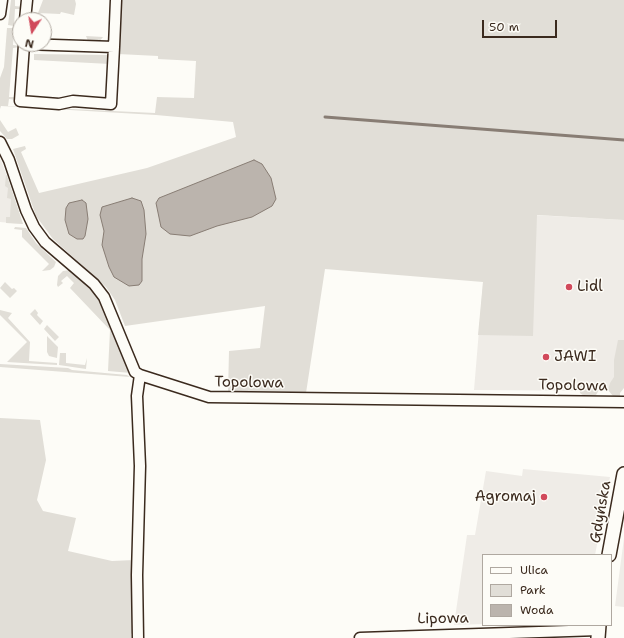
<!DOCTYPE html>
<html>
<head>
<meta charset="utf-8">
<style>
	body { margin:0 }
	#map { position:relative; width:624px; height:638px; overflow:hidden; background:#fdfcf7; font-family:"Shantell Sans",sans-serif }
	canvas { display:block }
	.legend { position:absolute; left:482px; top:554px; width:130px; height:72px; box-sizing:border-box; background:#fdfcf7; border:1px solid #afa8a0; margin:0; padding:5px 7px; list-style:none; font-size:12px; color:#3b2a1e }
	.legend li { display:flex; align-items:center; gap:8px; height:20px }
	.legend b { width:20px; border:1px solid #afa8a0 }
	.north { position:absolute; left:12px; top:12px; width:40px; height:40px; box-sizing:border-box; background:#fdfcf7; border:1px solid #afa8a0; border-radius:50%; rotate:192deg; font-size:11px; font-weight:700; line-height:16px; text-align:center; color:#3b2a1e }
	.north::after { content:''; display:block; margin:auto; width:14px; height:18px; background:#d1495b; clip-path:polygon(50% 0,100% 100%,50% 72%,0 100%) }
	.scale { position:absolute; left:482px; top:20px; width:75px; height:18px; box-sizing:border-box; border:2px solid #3b2a1e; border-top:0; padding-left:5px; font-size:12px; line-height:14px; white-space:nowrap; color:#3b2a1e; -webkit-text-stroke:3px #fdfcf7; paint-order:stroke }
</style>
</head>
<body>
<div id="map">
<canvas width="624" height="638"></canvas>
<ul class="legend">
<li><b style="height:5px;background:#fdfcf7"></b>Ulica</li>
<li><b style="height:11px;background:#e1ded7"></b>Park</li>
<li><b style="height:11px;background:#bbb4ad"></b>Woda</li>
</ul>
<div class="north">N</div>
<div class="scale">50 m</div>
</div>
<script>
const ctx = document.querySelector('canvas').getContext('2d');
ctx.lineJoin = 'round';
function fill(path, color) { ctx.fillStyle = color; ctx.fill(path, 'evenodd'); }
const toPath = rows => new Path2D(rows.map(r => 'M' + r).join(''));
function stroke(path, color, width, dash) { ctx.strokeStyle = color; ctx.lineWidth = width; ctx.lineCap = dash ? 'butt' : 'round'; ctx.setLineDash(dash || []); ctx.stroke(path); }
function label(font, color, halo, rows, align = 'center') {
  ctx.font = font + ' "Shantell Sans",sans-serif'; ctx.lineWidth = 3; ctx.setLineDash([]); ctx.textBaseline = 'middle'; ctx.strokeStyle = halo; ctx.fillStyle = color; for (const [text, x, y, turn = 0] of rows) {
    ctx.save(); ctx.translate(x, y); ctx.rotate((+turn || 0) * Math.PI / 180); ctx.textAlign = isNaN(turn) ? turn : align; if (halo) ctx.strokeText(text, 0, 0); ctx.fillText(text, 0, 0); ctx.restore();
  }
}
const built = toPath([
	[0,158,7,176,23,224,0,222],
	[496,213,624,220,624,383,611,391,474,390,483,282],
	[523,469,610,477,595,555,483,555,483,624,454,625,467,535,475,535,486,471,522,476],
	[624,538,624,607,615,606]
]);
const green = toPath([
	[11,0,15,0,15,6,23,7,22,9,15,9,14,26,8,25],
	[43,0,75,0,76,4,74,15,61,12,60,14,38,13],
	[122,0,624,0,624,220,537,215,533,336,478,335,483,282,325,269,306,393,228,393,229,351,260,348,265,306,125,326,115,300,106,287,53,239,36,216,13,149,25,146,26,149,21,152,39,193,147,168,236,137,233,122,156,115,1,106,0,109,0,78,4,67,7,28,14,28,13,45,20,46,20,47,13,48,9,97,16,97,16,100,9,99,8,106,155,113,157,97,194,98,196,61,158,59,158,56,118,54],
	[86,36,103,37,99,42,88,41],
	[34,54,107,55,109,56,110,64,34,60],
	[0,120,8,132,16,128,19,135,12,139,7,139,0,131],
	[6,175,7,176,23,224,6,223,6,217,10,217,11,199,7,198,8,188,5,186],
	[15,227,26,228,36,243,56,262,54,267,50,270,42,271,49,264,22,237,22,230,14,229],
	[70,270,88,285,101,300,131,373,108,371,110,330,70,288,74,283,67,276,61,281,63,283,58,287,57,285,58,276,63,271],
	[5,282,12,289,14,288,17,291,10,298,0,288],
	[35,309,38,313,37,315,43,321,40,325,30,314],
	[0,310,12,313,8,318,30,342,29,361,57,363,57,365,7,362,27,342,0,315],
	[47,325,59,337,55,341,44,329],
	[47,336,58,347,57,358,49,356,47,352],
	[618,340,624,340,624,388,620,393,620,397,613,396,608,390,610,383,614,377,614,360],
	[60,353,66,353,66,363,85,365,87,358,86,369,59,365],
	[0,364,68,368,72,370,127,375,130,377,0,367],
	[593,384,596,385,599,390,596,395,585,397,580,393,579,385],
	[0,418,40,420,46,460,37,500,43,511,76,518,68,551,112,561,134,560,134,632,131,634,131,638,0,638]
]);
const water = toPath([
	[254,160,262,164,271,178,276,199,272,206,252,217,217,226,190,236,170,234,161,227,156,203,159,198,254,160],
	[132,198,141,201,144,210,146,234,142,259,142,281,139,285,129,286,114,277,109,267,102,245,104,231,100,215,102,207,132,198],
	[82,200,86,203,88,219,85,236,83,239,77,239,69,234,65,220,66,208,69,203,82,200]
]);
const stream = toPath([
	[325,117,624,140]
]);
const minor = toPath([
	[0,14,2,0],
	[25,20,27,0],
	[24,44,114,47,116,0],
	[24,45,20,101,59,104,73,101,111,104,114,47],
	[0,142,9,160,26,210,34,227,45,242,94,284,104,297,135,372,140,375,209,397,624,402],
	[138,638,137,575,140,466,137,396,140,375],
	[360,638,599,630]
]);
const major = toPath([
	[609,555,624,474],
	[598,638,599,625]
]);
const markers = [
	[569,287,4,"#d1495b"],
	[546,357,4,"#d1495b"],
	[544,497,4,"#d1495b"]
];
const poiNames = [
	["Lidl",577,287],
	["JAWI",554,357],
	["Agromaj",536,497,"right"]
];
const streetNames = [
	["Topolowa",249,383,1],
	["Topolowa",573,386,1],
	["Gdyńska",601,512,-80],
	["Lipowa",443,619,-1]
];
fill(built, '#efece7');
fill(green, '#e1ded7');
fill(water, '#bbb4ad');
stroke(water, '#887d74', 1);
stroke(stream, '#887d74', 3);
stroke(minor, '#3b2a1e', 13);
stroke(major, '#3b2a1e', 16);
stroke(minor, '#fdfcf7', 10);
stroke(major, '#fdfcf7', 13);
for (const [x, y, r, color] of markers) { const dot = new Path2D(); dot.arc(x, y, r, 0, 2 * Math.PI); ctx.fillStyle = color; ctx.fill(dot); stroke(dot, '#fdfcf7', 1.5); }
label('15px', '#3b2a1e', '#fdfcf7', poiNames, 'left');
label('15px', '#3b2a1e', '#fdfcf7', streetNames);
</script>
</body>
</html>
